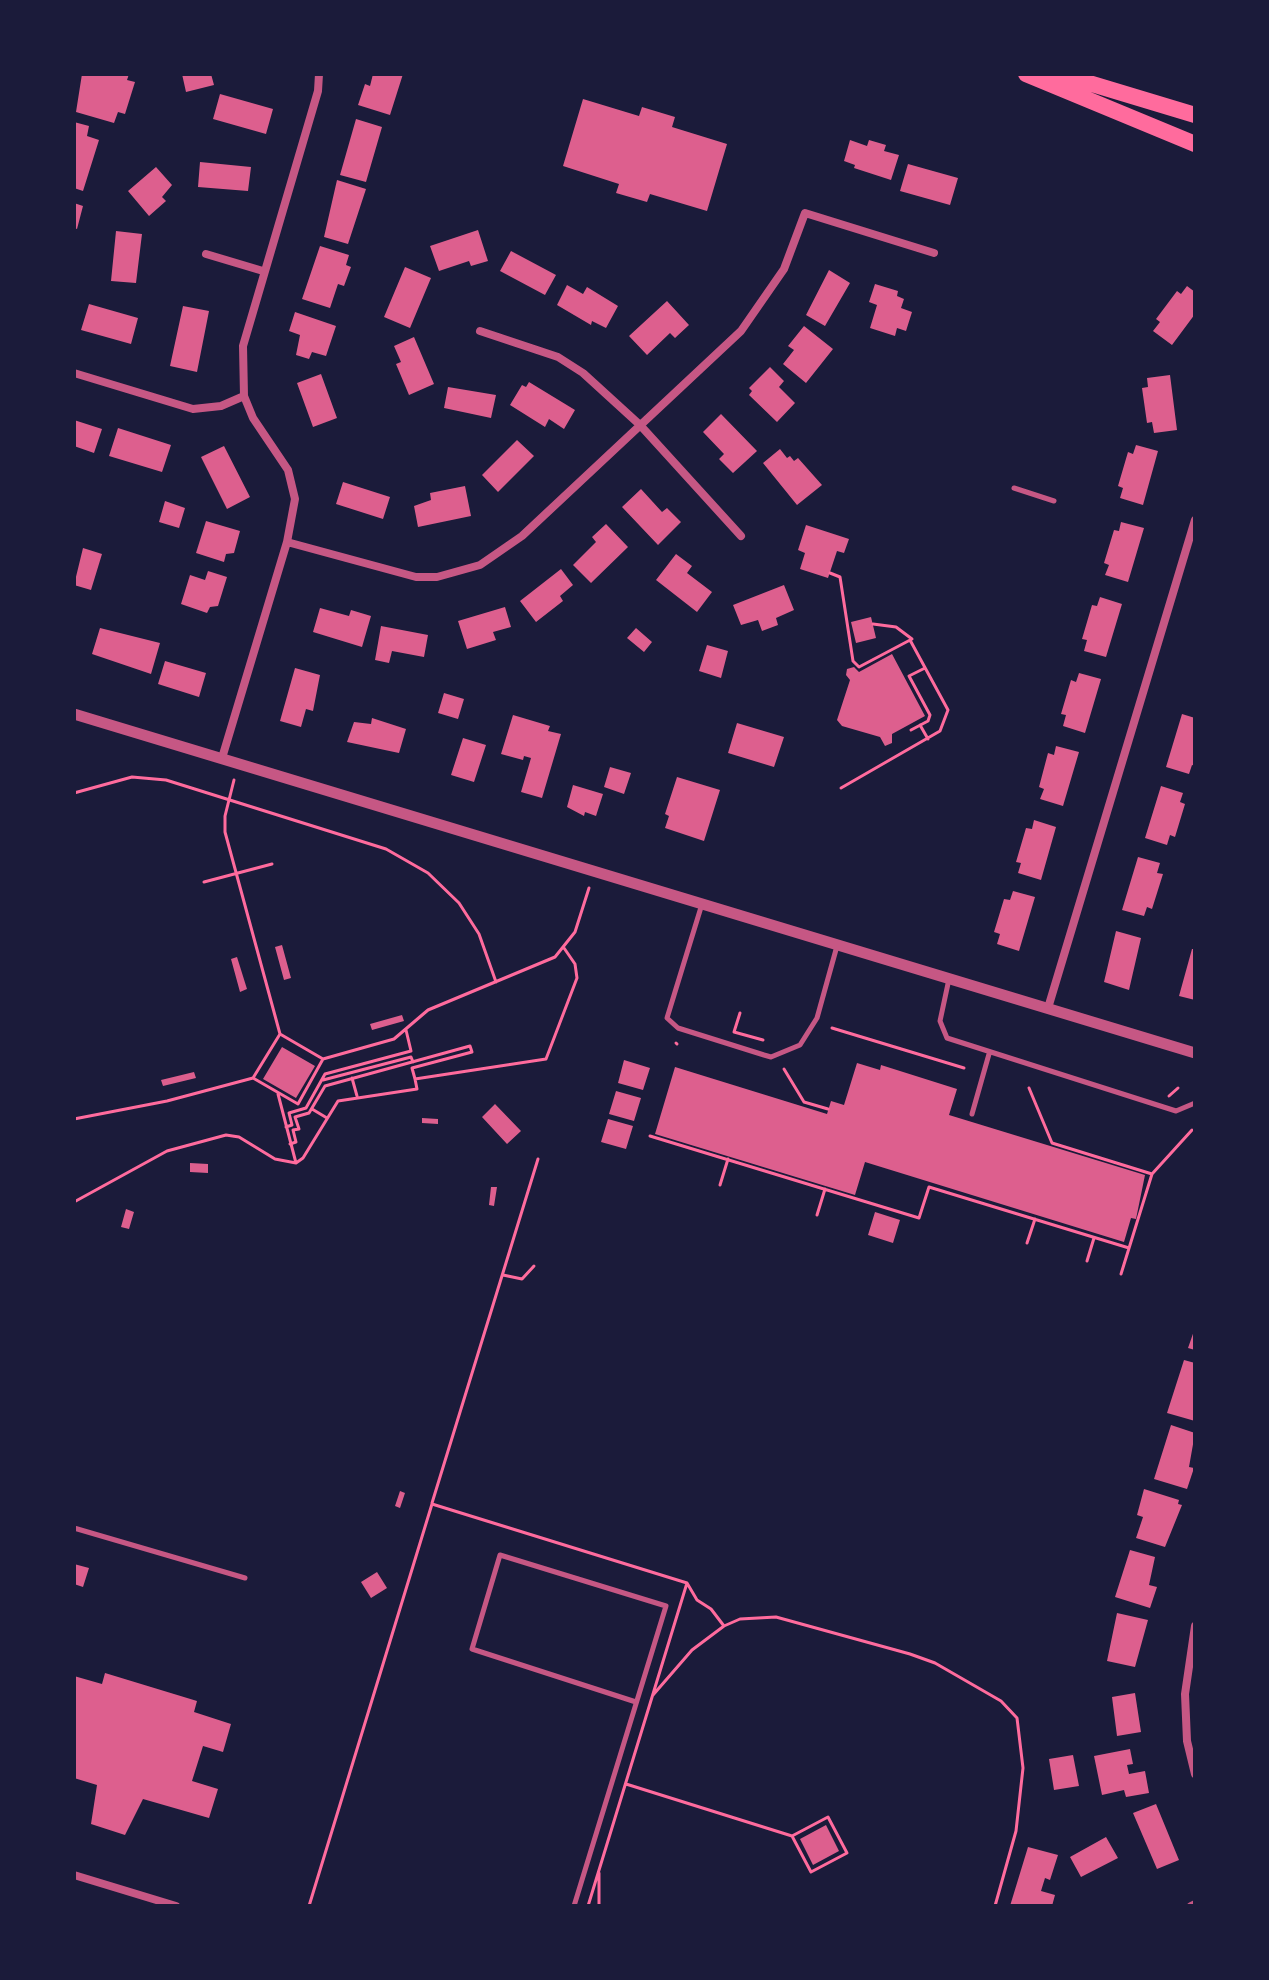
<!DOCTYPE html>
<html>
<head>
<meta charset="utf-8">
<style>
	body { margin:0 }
	#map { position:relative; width:1269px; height:1980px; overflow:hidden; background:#1b1b3a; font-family:"Alegreya Sans",sans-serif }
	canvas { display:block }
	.frame { position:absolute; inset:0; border:76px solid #1b1b3a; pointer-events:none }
</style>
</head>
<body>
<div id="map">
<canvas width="1269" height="1980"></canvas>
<div class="frame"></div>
</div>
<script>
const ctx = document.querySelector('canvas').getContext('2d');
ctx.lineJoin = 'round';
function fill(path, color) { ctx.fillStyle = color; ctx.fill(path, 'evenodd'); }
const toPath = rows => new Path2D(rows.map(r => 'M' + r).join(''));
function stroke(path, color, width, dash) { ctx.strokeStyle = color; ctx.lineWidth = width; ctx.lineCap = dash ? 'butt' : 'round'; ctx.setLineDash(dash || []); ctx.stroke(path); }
const building = toPath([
	[82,74,129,74,127,80,135,82,125,114,118,112,114,123,76,112],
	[182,74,211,74,214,85,186,92],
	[373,74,403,74,390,115,358,105,365,84,370,86],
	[220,94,273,109,266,134,213,119],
	[583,99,639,116,642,107,675,117,672,127,727,144,707,211,650,194,647,202,616,193,619,184,563,166],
	[356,119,382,127,366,182,340,175],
	[74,122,89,126,87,136,99,140,83,191,74,188],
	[850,140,867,146,869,140,886,145,884,151,899,155,891,180,854,168,855,165,844,161],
	[200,162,251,167,248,191,198,187],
	[908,164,958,178,950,205,900,191],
	[156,167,172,185,162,197,166,201,149,216,128,191],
	[337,180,366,189,348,244,324,237],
	[74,203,83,206,77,229,74,228],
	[478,230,488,261,471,266,469,261,439,271,430,246],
	[116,231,142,234,136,283,111,281],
	[320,246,349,255,346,265,351,267,344,286,338,284,330,308,302,299],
	[511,251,556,275,545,295,500,271],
	[405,267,431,278,410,328,384,317],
	[829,270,850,283,825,326,806,315],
	[875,284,898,291,897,296,904,299,901,308,912,312,906,331,897,328,895,336,870,328,877,305,869,302],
	[567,285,583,294,587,287,618,306,606,328,592,321,591,325,557,305],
	[1187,286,1195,292,1195,314,1172,345,1153,331,1160,322,1156,319,1177,291,1181,294],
	[667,301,689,325,675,338,670,333,647,355,629,336],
	[89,304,138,318,131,344,81,330],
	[183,306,209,311,197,372,170,366],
	[295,312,336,326,326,356,312,352,309,359,296,355,300,335,289,331],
	[804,326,833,349,806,383,783,364,794,350,788,346],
	[414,337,434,384,409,395,396,364,401,362,394,346],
	[770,367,784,381,779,387,795,403,777,422,749,395,752,391,749,388],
	[321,374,337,418,313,427,297,383],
	[1170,375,1177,430,1154,433,1152,422,1147,423,1142,388,1148,387,1147,378],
	[529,382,575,410,564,429,549,419,545,427,510,405,522,385,526,387],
	[448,387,496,395,491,418,444,408],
	[721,414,757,451,733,473,719,459,724,454,703,432],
	[74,420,102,429,94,453,74,446],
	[118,428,171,445,162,472,109,456],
	[517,440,534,456,498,492,482,475],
	[1136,445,1158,451,1143,505,1120,498,1123,488,1118,486,1128,452,1133,454],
	[224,446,250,497,227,509,201,457],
	[780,449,787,458,790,456,794,461,798,458,822,485,797,505,763,463],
	[343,482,390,497,383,519,336,504],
	[465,486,471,516,418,527,414,506,431,500,430,493],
	[641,489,662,512,667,508,681,522,658,545,622,507],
	[165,501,185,508,179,528,159,522],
	[206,521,240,531,234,553,226,554,224,562,196,553],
	[1121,522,1144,528,1128,582,1105,575,1109,565,1104,563,1114,530,1119,531],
	[606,524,628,547,591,583,573,565,596,542,592,537],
	[806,525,849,539,844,553,837,551,828,578,800,569,805,553,798,550],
	[83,548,102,554,91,590,74,585],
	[676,554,692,566,687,573,712,592,697,612,656,580],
	[561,569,573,585,560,596,563,601,536,622,520,601],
	[208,571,227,577,218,606,210,607,207,613,181,604,190,575,205,580],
	[784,585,794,610,776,618,778,625,762,631,758,620,741,625,733,605],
	[1100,597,1122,604,1106,657,1084,651,1087,640,1082,639,1092,605,1097,606],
	[505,607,511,627,493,632,496,640,467,649,458,621],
	[320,608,349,616,351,610,371,616,362,647,313,632],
	[871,617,876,638,856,643,851,622],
	[381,626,428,635,424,657,392,651,389,663,375,660],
	[100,628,160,643,151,674,92,654],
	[636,628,652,642,644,652,627,638],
	[707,645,728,651,721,678,699,671],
	[892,654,925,716,892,734,892,743,885,746,880,737,842,726,837,720,850,680,846,675,847,669,854,667,859,672],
	[165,661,206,673,199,697,158,684],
	[295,668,320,675,313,711,306,709,301,727,280,721],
	[1079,673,1101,679,1085,733,1063,726,1066,715,1061,714,1071,680,1076,682],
	[444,693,464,699,458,719,438,713],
	[1182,714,1195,718,1195,766,1192,765,1189,774,1166,767],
	[513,715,550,726,548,731,561,734,542,798,521,792,531,758,524,756,523,760,501,754],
	[372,718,406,729,399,753,347,742,354,722,371,724],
	[737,723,784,737,774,767,728,753],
	[463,738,486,745,474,782,451,775],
	[1056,746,1079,752,1063,806,1040,799,1044,789,1039,787,1048,753,1054,755],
	[610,767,631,773,624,794,604,787],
	[677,777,720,790,704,841,665,828,669,816,665,814],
	[573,785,603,794,596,816,585,812,584,816,567,807],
	[1161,786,1183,793,1180,802,1185,804,1175,837,1170,835,1167,845,1145,838],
	[1034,820,1056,827,1041,880,1018,873,1021,863,1016,862,1026,828,1032,829],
	[1138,857,1160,863,1157,873,1163,874,1152,909,1147,907,1144,916,1122,910],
	[1013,891,1035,897,1019,951,997,944,1000,934,994,932,1004,899,1010,900],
	[1116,931,1141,938,1129,990,1104,982],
	[282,945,291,978,284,980,275,947],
	[1192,949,1195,949,1195,1000,1179,996],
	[237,957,247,989,240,992,231,959],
	[402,1015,404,1021,372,1030,370,1024],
	[282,1047,315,1066,296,1098,263,1079],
	[624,1060,650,1068,643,1090,618,1083],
	[857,1063,880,1070,881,1065,957,1089,949,1115,1145,1175,1136,1219,1131,1218,1124,1242,865,1162,855,1195,655,1134,675,1067,827,1114,831,1101,844,1105],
	[194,1072,196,1078,163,1086,161,1080],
	[616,1091,641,1098,634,1121,609,1114],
	[495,1104,521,1131,507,1144,482,1117],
	[422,1118,438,1119,438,1124,422,1123],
	[608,1119,633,1126,626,1149,601,1142],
	[190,1163,208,1164,208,1173,190,1172],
	[491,1187,497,1187,494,1206,489,1205],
	[126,1209,134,1212,129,1229,121,1227],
	[875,1212,900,1220,893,1243,868,1235],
	[1195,1328,1195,1350,1188,1348],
	[1184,1360,1195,1363,1195,1421,1167,1413],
	[1171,1425,1195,1433,1189,1467,1194,1468,1187,1489,1154,1479],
	[1144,1489,1179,1500,1178,1504,1182,1505,1165,1547,1136,1538,1143,1517,1137,1515],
	[400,1491,405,1493,400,1508,395,1506],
	[1130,1550,1155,1557,1149,1585,1157,1587,1150,1608,1115,1597],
	[74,1564,89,1568,83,1587,74,1584],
	[377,1572,387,1588,371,1598,361,1582],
	[1117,1613,1148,1620,1135,1667,1107,1661],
	[105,1673,197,1701,194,1712,231,1724,223,1752,203,1746,192,1781,218,1789,209,1818,143,1799,125,1835,91,1824,97,1785,74,1778,74,1676,102,1684],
	[1135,1693,1141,1732,1117,1736,1112,1697],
	[1130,1749,1133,1764,1127,1765,1129,1774,1145,1771,1149,1793,1126,1797,1124,1790,1102,1795,1094,1756],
	[1073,1755,1079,1786,1054,1790,1049,1759],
	[1156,1804,1179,1860,1157,1869,1133,1813],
	[826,1825,839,1851,813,1865,800,1839],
	[1106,1837,1118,1858,1081,1877,1070,1857],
	[1028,1847,1058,1855,1050,1880,1045,1878,1041,1891,1055,1895,1052,1906,1010,1906]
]);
const path = toPath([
	[830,573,840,577,853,661,859,667,912,639,896,627,873,624],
	[920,725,928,739],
	[911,730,928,721,930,715,909,676,925,668],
	[841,788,940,731,948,710,910,640],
	[74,793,132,777,166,780,386,849,428,873,459,903,479,934,496,982],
	[204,882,272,864],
	[740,1013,734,1032,763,1040],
	[832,1028,964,1068],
	[280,1034,323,1059,394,1039,428,1010,555,957,575,932,589,888],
	[676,1043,677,1044],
	[784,1069,804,1102,828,1109],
	[253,1078,298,1104,323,1059],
	[352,1078,357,1096],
	[323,1080,411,1057,413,1062],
	[1029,1088,1052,1143,1152,1174],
	[278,1094,296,1163],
	[1169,1096,1178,1088],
	[312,1109,327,1118],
	[74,1119,167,1101,253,1078,280,1034,225,832,225,816,234,780],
	[286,1127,292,1125,289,1113,306,1108,325,1074,411,1051,406,1030],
	[650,1136,919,1218,929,1187,1129,1248],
	[290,1144,296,1142,293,1130,299,1129,295,1117,309,1113,325,1086,470,1046,472,1052,412,1068,415,1079,546,1059,577,978,575,964,564,948],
	[720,1185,728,1159],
	[74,1202,167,1151,226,1135,239,1137,275,1159,296,1163,303,1158,338,1101,417,1089,415,1079],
	[817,1215,825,1189],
	[1027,1243,1035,1219],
	[1087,1261,1094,1238],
	[1121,1274,1152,1174,1192,1130],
	[503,1275,522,1279,534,1266],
	[432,1503,538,1159],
	[653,1695,692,1650,724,1626,740,1619,776,1617,910,1654,935,1663,1001,1701,1017,1718,1023,1768,1016,1831,995,1906],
	[626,1784,792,1836,811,1872,847,1853,828,1817,792,1836],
	[309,1906,432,1504,687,1583,697,1600,711,1609,724,1626],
	[588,1906,687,1583],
	[599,1906,599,1873]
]);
const service = toPath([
	[1014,488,1054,501],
	[702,904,667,1018,678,1028,764,1055,771,1057,800,1045,817,1018,837,946],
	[949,979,940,1021,947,1038,1176,1111,1195,1103],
	[972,1114,989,1054],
	[74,1528,245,1578],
	[574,1906,666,1606,500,1555,472,1649,636,1702]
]);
const minor = toPath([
	[206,254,263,271],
	[480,331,558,357,583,373,640,425,741,536],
	[74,373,193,409,221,406,244,396],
	[287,542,416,577,437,577,480,565,522,536,741,331,784,269,805,213,934,253],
	[222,758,287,542,295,499,288,470,253,418,244,396,243,346,318,91,319,74],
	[1048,1008,1195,520],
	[1195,1626,1185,1694,1187,1741,1195,1774],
	[74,1875,176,1906],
	[1191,1906,1195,1904]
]);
const tertiary = toPath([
	[74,714,1195,1053]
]);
const motorway = toPath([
	[1026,74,1195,144],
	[1059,74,1195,115]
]);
fill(building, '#dd5f8e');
stroke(path, '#ff6b9d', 3);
stroke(service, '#c65784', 5);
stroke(minor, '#c65784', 8);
stroke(tertiary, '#c65784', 11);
stroke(motorway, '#ff6b9d', 16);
</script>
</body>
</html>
